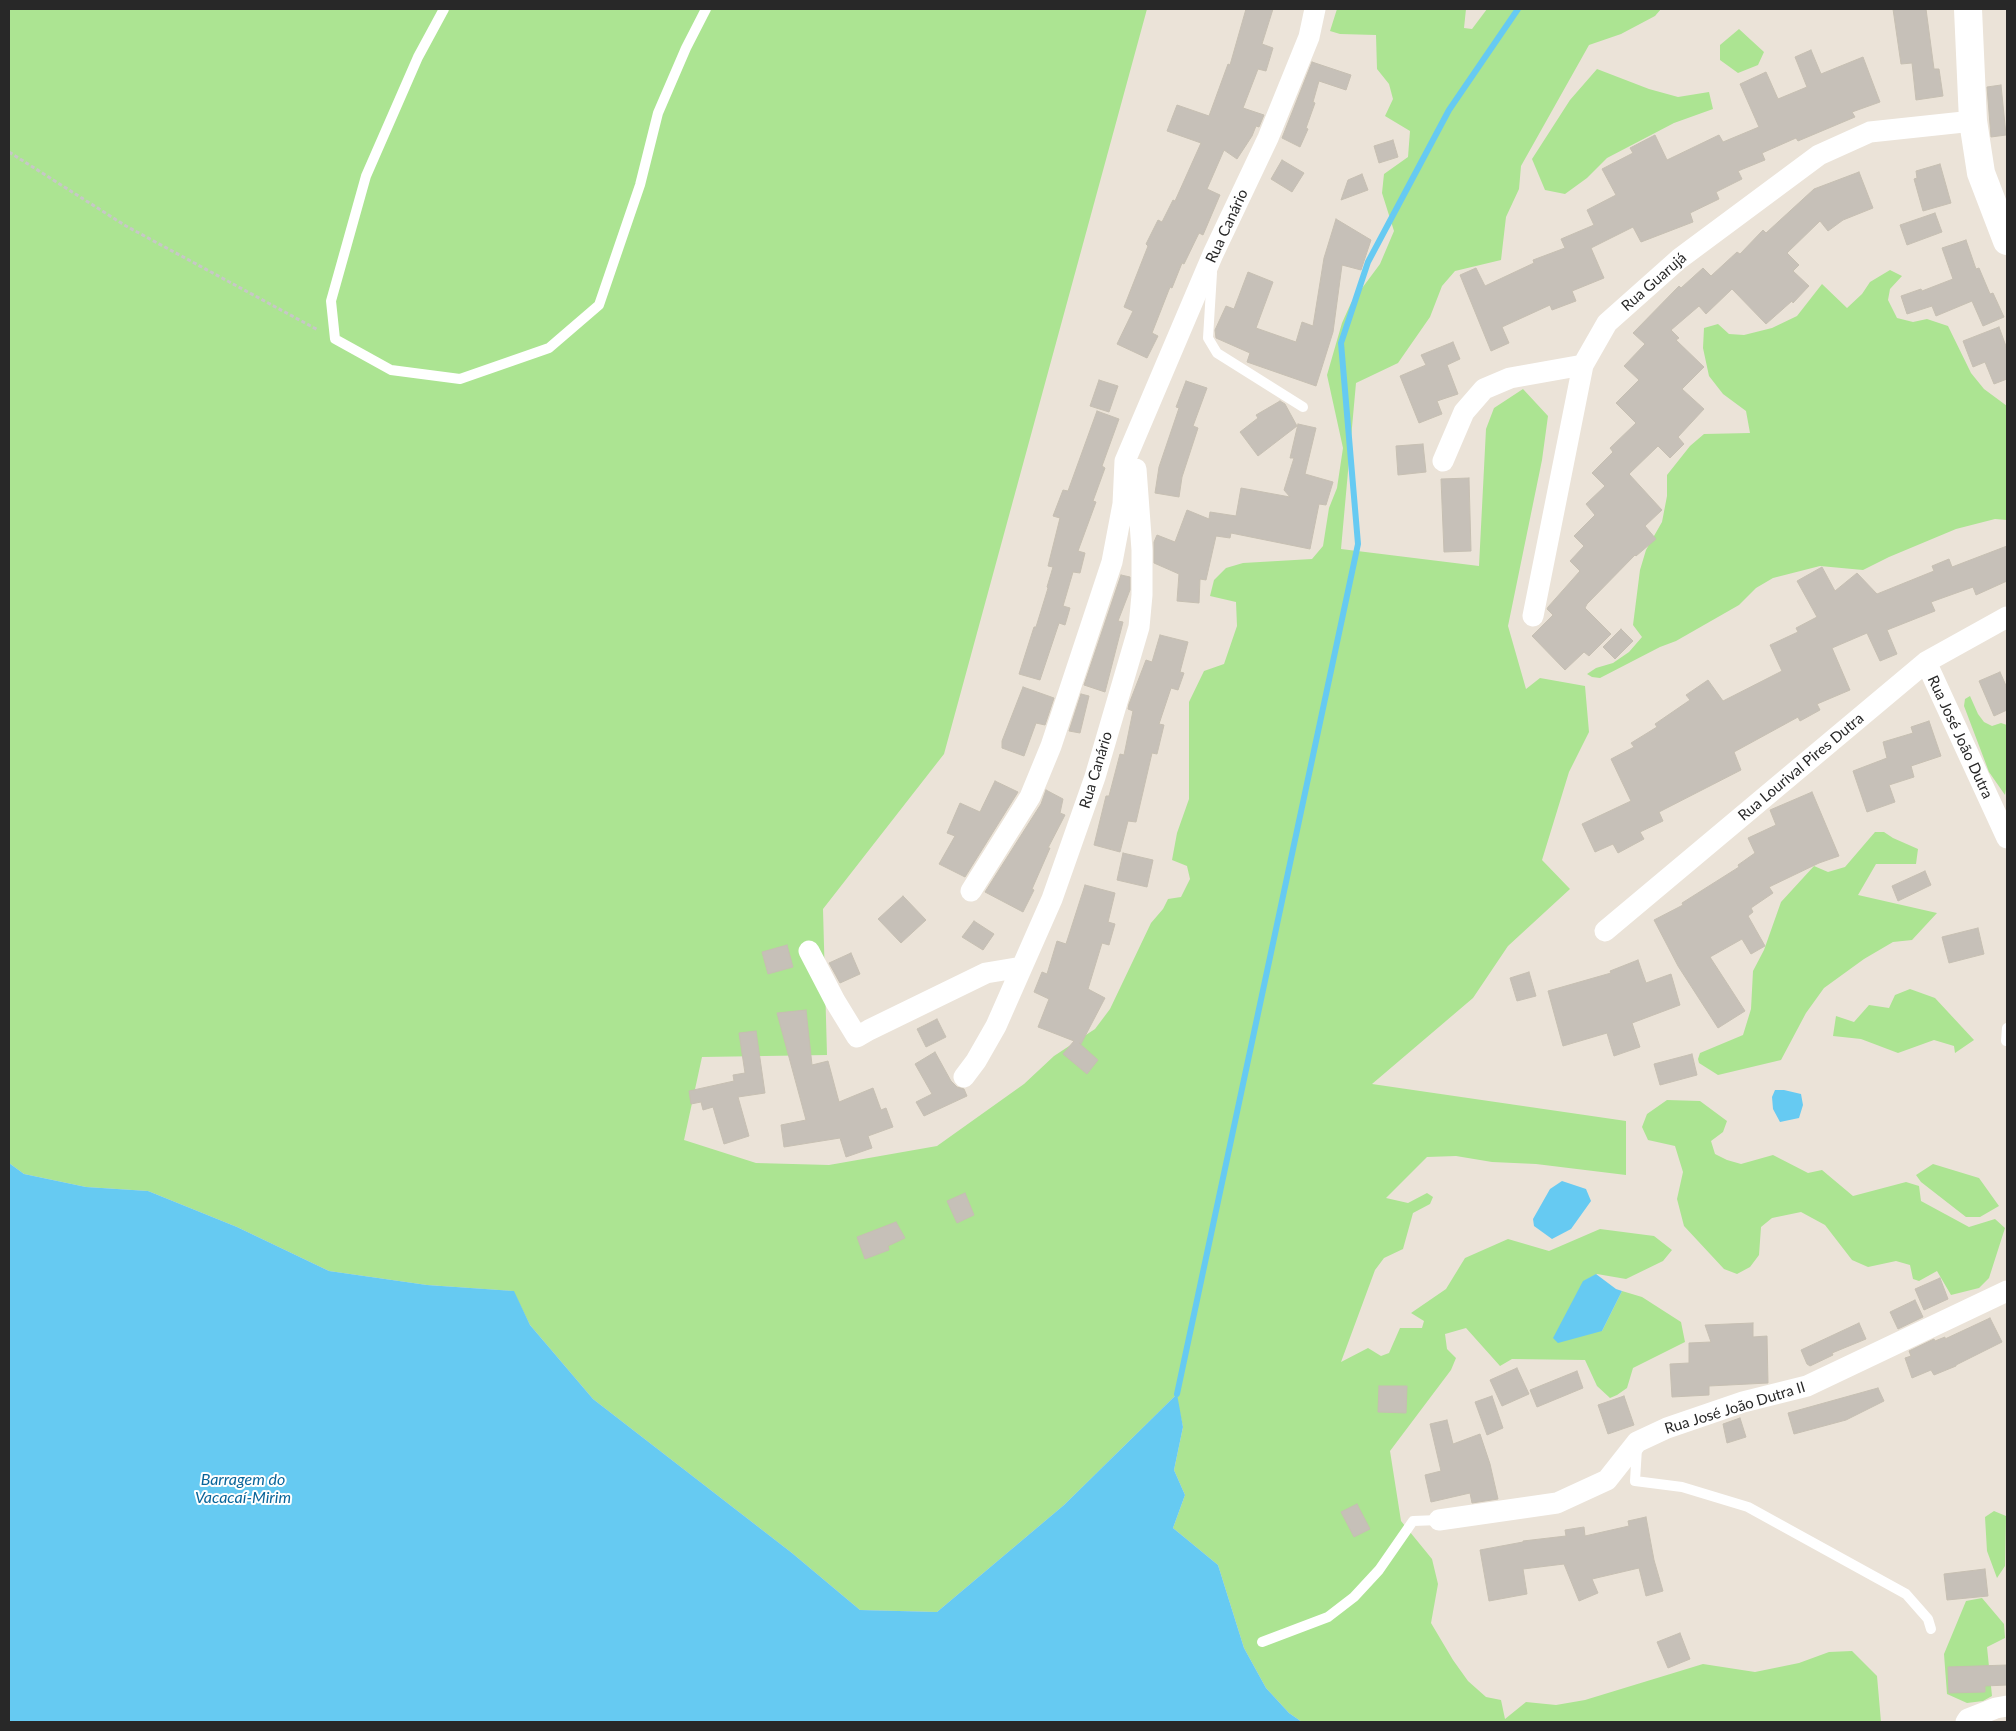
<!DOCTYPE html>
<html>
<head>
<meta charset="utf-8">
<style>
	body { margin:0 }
	#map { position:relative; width:2016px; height:1731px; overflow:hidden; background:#ebe3d8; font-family:Lato,sans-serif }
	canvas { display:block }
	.frame { position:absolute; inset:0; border:10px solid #282828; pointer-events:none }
</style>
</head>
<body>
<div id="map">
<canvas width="2016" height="1731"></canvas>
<div class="frame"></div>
</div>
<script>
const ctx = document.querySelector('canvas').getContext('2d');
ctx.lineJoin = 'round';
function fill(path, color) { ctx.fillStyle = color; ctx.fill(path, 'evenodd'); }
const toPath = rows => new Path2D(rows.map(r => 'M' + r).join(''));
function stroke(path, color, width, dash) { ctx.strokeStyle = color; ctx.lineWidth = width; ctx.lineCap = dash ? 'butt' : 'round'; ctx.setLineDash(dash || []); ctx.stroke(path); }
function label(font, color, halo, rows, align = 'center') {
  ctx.font = font + ' Lato,sans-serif'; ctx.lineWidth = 4; ctx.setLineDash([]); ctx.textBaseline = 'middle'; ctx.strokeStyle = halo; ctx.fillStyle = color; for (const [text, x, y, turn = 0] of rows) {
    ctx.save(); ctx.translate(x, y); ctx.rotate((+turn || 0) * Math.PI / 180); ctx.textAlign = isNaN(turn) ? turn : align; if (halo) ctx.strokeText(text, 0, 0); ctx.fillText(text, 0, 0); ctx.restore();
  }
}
const green = toPath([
	[9,9,1147,9,944,754,823,909,827,1055,702,1057,684,1140,756,1163,829,1165,937,1146,1024,1084,1054,1056,1095,1029,1110,1009,1151,923,1163,909,1168,899,1181,897,1190,879,1187,866,1172,860,1177,833,1189,799,1189,702,1204,671,1224,664,1237,626,1236,602,1210,596,1214,580,1226,568,1243,563,1312,559,1323,546,1329,508,1337,488,1343,448,1327,375,1342,323,1351,303,1380,264,1394,231,1382,193,1384,174,1408,157,1410,131,1385,116,1393,99,1389,84,1377,69,1376,35,1340,34,1330,31,1337,9,1466,9,1464,28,1472,29,1487,9,1661,9,1655,16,1621,34,1589,45,1521,166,1519,189,1506,217,1501,260,1455,271,1442,286,1430,317,1398,363,1356,383,1341,549,1479,566,1486,429,1494,408,1523,389,1548,416,1542,460,1508,626,1526,689,1540,678,1585,686,1589,732,1569,772,1542,860,1570,889,1508,946,1473,998,1372,1084,1626,1121,1626,1175,1536,1164,1492,1162,1456,1156,1427,1157,1386,1198,1408,1203,1427,1193,1433,1197,1430,1204,1413,1213,1403,1249,1384,1258,1375,1270,1341,1362,1368,1348,1381,1356,1389,1353,1400,1328,1422,1328,1424,1321,1411,1313,1446,1289,1465,1258,1508,1239,1549,1251,1600,1229,1654,1236,1672,1250,1663,1261,1626,1279,1597,1274,1584,1281,1602,1331,1622,1291,1642,1297,1681,1322,1685,1342,1633,1368,1627,1388,1617,1395,1610,1398,1597,1386,1585,1360,1512,1359,1500,1366,1466,1328,1445,1334,1447,1349,1456,1358,1451,1370,1390,1451,1401,1521,1432,1559,1438,1584,1431,1623,1453,1660,1468,1681,1486,1697,1501,1700,1505,1719,1526,1702,1556,1705,1585,1700,1703,1664,1755,1672,1799,1663,1829,1652,1852,1651,1877,1676,1881,1722,1302,1722,1289,1713,1266,1688,1244,1648,1218,1565,1173,1528,1185,1495,1174,1470,1183,1427,1176,1395,1064,1505,937,1612,860,1610,792,1553,593,1399,530,1325,513,1291,427,1285,329,1271,237,1227,148,1191,86,1187,24,1174,9,1163],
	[1739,29,1764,52,1758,65,1738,73,1720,60,1720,45],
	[1597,69,1649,89,1678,97,1709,92,1713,109,1674,123,1607,158,1587,178,1565,194,1545,190,1532,159,1570,100],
	[1890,270,1902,276,1890,289,1888,300,1897,318,1913,322,1927,319,1948,326,1971,373,1984,389,2007,406,2007,520,1995,519,1956,529,1889,557,1863,570,1820,566,1773,578,1756,588,1739,605,1676,641,1660,647,1600,678,1592,677,1587,674,1596,668,1613,663,1629,652,1642,637,1633,625,1640,570,1646,550,1662,522,1667,496,1667,475,1690,446,1704,434,1750,433,1746,411,1723,394,1709,376,1703,348,1704,328,1718,324,1729,334,1744,335,1772,328,1797,316,1822,284,1847,308,1862,294,1870,282],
	[1970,696,1978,714,1984,722,1992,726,2001,723,2007,725,2007,783,2005,795,1989,772,1964,706,1965,699],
	[1875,832,1884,832,1893,838,1918,849,1916,864,1876,864,1858,895,1937,913,1912,940,1893,942,1864,959,1824,988,1806,1013,1781,1060,1718,1075,1699,1063,1698,1059,1700,1053,1743,1035,1751,1009,1753,971,1764,950,1781,902,1814,866,1828,872,1845,867],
	[1910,989,1935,998,1974,1040,1955,1053,1954,1046,1934,1040,1898,1053,1861,1039,1833,1036,1836,1016,1854,1022,1869,1005,1889,1008,1895,995],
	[1667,1100,1700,1101,1727,1121,1723,1132,1711,1141,1715,1154,1727,1160,1741,1164,1773,1155,1808,1173,1822,1170,1853,1196,1906,1182,1919,1186,1921,1201,1969,1227,1995,1219,2005,1228,1989,1278,1979,1288,1951,1295,1937,1271,1919,1281,1913,1279,1910,1265,1896,1261,1868,1267,1852,1260,1825,1225,1801,1212,1772,1218,1761,1227,1759,1255,1750,1267,1737,1274,1724,1269,1684,1226,1677,1199,1683,1172,1675,1146,1648,1140,1642,1127,1647,1114],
	[1933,1164,1979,1178,1999,1206,1980,1217,1966,1217,1921,1182,1916,1175],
	[1994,1511,2006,1516,2005,1566,1997,1578,1987,1551,1985,1517],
	[1982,1598,2004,1624,2005,1638,1987,1647,1992,1696,1983,1701,1967,1703,1947,1694,1944,1654,1966,1601]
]);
const water = toPath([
	[1775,1090,1784,1090,1801,1094,1803,1105,1799,1118,1780,1122,1773,1109,1772,1097],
	[9,1163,24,1174,86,1187,148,1191,237,1227,329,1271,427,1285,514,1291,530,1325,593,1399,792,1553,860,1610,937,1612,1064,1505,1177,1394,1183,1427,1174,1470,1185,1495,1173,1528,1218,1565,1244,1648,1266,1688,1289,1713,1302,1722,9,1722],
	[1562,1181,1586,1189,1591,1201,1571,1229,1552,1239,1534,1226,1533,1219,1550,1189],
	[1596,1274,1616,1289,1622,1291,1602,1331,1558,1343,1553,1338,1583,1281]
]);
const stream = toPath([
	[1177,1394,1358,544,1341,343,1368,262,1449,110,1518,9]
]);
const building = toPath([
	[1246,9,1273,9,1262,44,1273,48,1266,71,1258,69,1243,108,1264,115,1259,127,1256,126,1252,136,1237,159,1224,150,1207,189,1220,195,1203,235,1199,233,1184,264,1182,263,1172,288,1170,287,1152,333,1158,336,1147,358,1117,344,1133,311,1124,307,1148,246,1146,244,1158,220,1162,222,1173,200,1175,201,1201,143,1167,131,1177,105,1209,116,1228,64,1230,65,1246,9],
	[1893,9,1926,9,1934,69,1939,69,1943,96,1916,100,1912,63,1901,64,1893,9],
	[1811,50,1821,74,1863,57,1880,102,1852,112,1855,117,1798,141,1796,138,1762,153,1765,160,1738,171,1742,179,1716,192,1719,199,1690,213,1693,222,1641,242,1633,227,1591,248,1604,278,1572,291,1576,301,1552,310,1550,305,1502,327,1509,343,1491,351,1460,275,1476,268,1485,286,1534,263,1533,260,1565,248,1561,239,1594,225,1587,210,1616,195,1602,169,1633,153,1630,148,1655,135,1667,160,1719,135,1723,142,1759,127,1740,84,1766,72,1778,99,1807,87,1795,57,1811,50],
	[1312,62,1351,75,1346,90,1319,81,1313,102,1315,103,1306,128,1308,129,1300,147,1282,138,1312,62],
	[2001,85,2006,135,1991,137,1987,87,2001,85],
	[1393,140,1398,157,1379,163,1374,146,1393,140],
	[1282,160,1304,173,1292,192,1271,179,1282,160],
	[1940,164,1951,203,1923,211,1914,179,1917,178,1916,171,1940,164],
	[1859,172,1873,208,1843,220,1828,231,1820,221,1787,253,1799,265,1793,271,1809,286,1793,303,1792,301,1766,324,1732,289,1706,314,1699,306,1671,330,1679,338,1676,340,1704,367,1682,389,1704,409,1678,437,1684,444,1670,458,1658,446,1629,474,1662,510,1645,526,1656,539,1636,556,1635,555,1587,604,1585,608,1611,634,1589,656,1584,652,1565,670,1532,636,1553,615,1547,609,1548,607,1580,571,1570,561,1584,546,1574,536,1595,515,1586,504,1605,486,1592,473,1613,452,1610,448,1636,423,1616,403,1639,380,1624,366,1645,344,1633,333,1679,286,1681,288,1703,268,1711,276,1737,252,1740,254,1763,230,1766,233,1814,189,1859,172],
	[1362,174,1368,190,1341,200,1348,180,1362,174],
	[1935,213,1942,232,1907,245,1900,225,1935,213],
	[1336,219,1371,240,1361,270,1342,265,1333,332,1316,386,1247,362,1250,353,1216,338,1215,330,1226,306,1234,309,1248,272,1273,282,1256,328,1296,342,1302,322,1313,326,1324,258,1336,219],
	[1966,240,1976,269,1979,268,1990,294,1993,293,2004,317,1983,326,1972,301,1936,316,1932,306,1907,314,1901,296,1921,289,1922,291,1953,279,1942,248,1966,240],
	[1999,327,2007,349,2007,379,1994,384,1985,362,1973,367,1963,341,1999,327],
	[1453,342,1460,359,1447,365,1458,394,1437,401,1442,414,1419,423,1400,376,1426,365,1421,355,1453,342],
	[1099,380,1118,386,1109,412,1090,406,1099,380],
	[1186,381,1207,388,1193,426,1198,428,1182,477,1179,497,1155,493,1159,467,1179,408,1176,407,1186,381],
	[1280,401,1285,404,1297,426,1258,456,1240,432,1258,418,1256,415,1280,401],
	[1097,411,1119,419,1102,466,1105,468,1093,501,1096,502,1078,551,1085,553,1080,573,1073,572,1063,606,1070,608,1065,625,1059,623,1040,680,1019,674,1034,627,1036,627,1048,588,1047,587,1053,567,1048,566,1060,518,1053,516,1063,490,1068,491,1097,411],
	[1298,424,1316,428,1305,474,1333,482,1326,505,1319,504,1310,549,1231,533,1230,538,1216,536,1206,580,1200,579,1199,603,1177,601,1179,574,1154,563,1154,542,1157,535,1175,542,1187,510,1209,519,1210,512,1236,516,1241,488,1290,497,1284,490,1294,458,1290,458,1298,424],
	[1423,444,1426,472,1398,475,1396,446,1423,444],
	[1469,478,1471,551,1444,552,1441,479,1469,478],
	[2007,546,2007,581,1976,595,1973,587,1931,602,1935,611,1887,630,1897,654,1880,661,1867,633,1832,648,1850,690,1817,704,1820,710,1800,721,1798,717,1734,752,1741,770,1659,812,1663,821,1640,832,1644,839,1618,853,1613,844,1595,852,1582,824,1631,801,1611,759,1634,747,1631,743,1657,727,1655,724,1690,700,1686,695,1708,680,1723,701,1782,671,1770,645,1798,632,1796,628,1817,617,1797,581,1822,567,1835,591,1857,573,1877,594,1934,571,1932,566,1949,559,1952,567,2007,546],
	[1121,575,1130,577,1130,590,1118,621,1123,622,1105,692,1084,685,1121,575],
	[1621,629,1633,641,1615,659,1603,647,1621,629],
	[1160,635,1188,642,1180,672,1184,673,1178,690,1171,688,1159,724,1164,725,1157,754,1152,753,1136,822,1128,821,1120,852,1094,845,1106,796,1109,796,1120,754,1124,755,1133,711,1128,709,1129,704,1146,660,1152,662,1160,635],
	[2000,672,2007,688,2007,710,1994,716,1979,681,2000,672],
	[1023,687,1054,698,1045,725,1036,723,1024,756,1002,748,1002,741,1023,687],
	[1081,694,1089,696,1080,733,1069,731,1081,694],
	[1929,721,1941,756,1911,766,1914,777,1889,785,1895,802,1867,812,1853,771,1887,758,1883,742,1913,733,1911,727,1929,721],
	[995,781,1018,792,965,877,939,864,955,836,947,833,960,803,980,812,995,781],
	[1046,790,1063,799,1060,813,1065,815,1048,848,1050,848,1032,889,1034,890,1023,912,985,892,1041,804,1046,790],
	[1812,792,1839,856,1819,863,1769,887,1773,893,1751,908,1753,912,1748,916,1765,946,1751,954,1742,939,1710,957,1745,1011,1718,1028,1678,966,1654,920,1683,905,1682,903,1739,867,1738,865,1755,853,1748,838,1776,825,1770,810,1812,792],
	[1123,853,1153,860,1147,887,1117,880,1123,853],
	[1925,871,1931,885,1898,901,1892,886,1925,871],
	[1085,885,1115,893,1108,922,1115,924,1109,945,1102,943,1088,989,1105,998,1081,1044,1079,1043,1098,1060,1087,1074,1063,1054,1074,1041,1038,1027,1049,999,1034,992,1042,972,1047,974,1057,941,1066,944,1085,885],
	[903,896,926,920,901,943,878,919,903,896],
	[974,921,994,934,983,950,962,937,974,921],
	[1978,928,1984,954,1949,963,1942,937,1978,928],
	[787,945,793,967,768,974,762,952,787,945],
	[851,953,860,974,840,983,829,963,851,953],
	[1638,960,1646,983,1671,974,1680,1005,1632,1023,1640,1047,1614,1056,1607,1033,1563,1046,1548,991,1611,973,1610,971,1638,960],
	[1529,972,1536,996,1517,1001,1510,978,1529,972],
	[806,1010,812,1065,828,1061,839,1102,873,1088,881,1110,886,1108,893,1127,868,1136,872,1148,846,1157,840,1138,784,1147,781,1125,806,1120,777,1013,806,1010],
	[937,1019,946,1037,926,1047,917,1029,937,1019],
	[756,1031,765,1093,738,1097,749,1136,724,1144,713,1107,703,1110,701,1102,691,1104,689,1091,734,1081,733,1075,745,1073,739,1033,756,1031],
	[935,1052,951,1081,957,1087,964,1089,967,1096,924,1116,916,1102,932,1094,915,1064,935,1052],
	[1692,1054,1697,1075,1660,1085,1654,1064,1692,1054],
	[965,1193,974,1215,957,1223,947,1201,965,1193],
	[896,1222,905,1238,888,1246,889,1250,865,1259,857,1237,896,1222],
	[1940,1278,1948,1299,1924,1310,1915,1289,1940,1278],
	[1915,1300,1923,1317,1898,1329,1890,1312,1915,1300],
	[1990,1318,2002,1342,1956,1365,1956,1366,1934,1375,1931,1370,1912,1378,1905,1358,1911,1356,1909,1351,1934,1339,1935,1341,1945,1337,1945,1339,1990,1318],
	[1753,1323,1753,1337,1767,1336,1768,1383,1709,1386,1709,1395,1672,1397,1670,1364,1689,1363,1689,1343,1711,1342,1705,1325,1753,1323],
	[1859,1323,1866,1339,1832,1353,1833,1355,1810,1366,1807,1364,1801,1350,1859,1323],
	[1517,1368,1529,1394,1502,1406,1490,1380,1517,1368],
	[1577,1371,1583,1388,1537,1407,1530,1390,1577,1371],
	[1379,1386,1407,1386,1406,1413,1378,1412,1379,1386],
	[1878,1388,1884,1401,1846,1420,1794,1434,1788,1413,1878,1388],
	[1492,1396,1503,1428,1487,1435,1475,1402,1492,1396],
	[1624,1396,1634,1425,1608,1434,1598,1405,1624,1396],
	[1740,1418,1746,1437,1727,1443,1723,1424,1740,1418],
	[1447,1420,1453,1444,1480,1434,1490,1464,1498,1499,1472,1503,1470,1493,1431,1502,1425,1475,1441,1471,1430,1424,1447,1420],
	[1357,1504,1370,1529,1354,1537,1341,1512,1357,1504],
	[1646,1517,1654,1560,1663,1591,1646,1596,1639,1568,1592,1579,1598,1593,1579,1601,1564,1564,1523,1569,1527,1594,1489,1601,1480,1550,1523,1542,1523,1541,1566,1536,1565,1530,1584,1527,1585,1536,1629,1526,1628,1521,1646,1517],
	[1985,1569,1988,1596,1947,1600,1944,1574,1985,1569],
	[1680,1633,1690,1659,1668,1668,1657,1642,1680,1633],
	[2007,1665,2007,1685,1985,1686,1985,1692,1949,1693,1948,1667,2007,1665]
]);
const path = toPath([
	[9,152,126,226,318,330]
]);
const lane = toPath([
	[444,9,418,57,366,176,331,301,335,339,391,370,460,379,549,348,599,305,640,185,658,113,686,48,706,9],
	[1212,273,1208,338,1217,353,1303,407],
	[2006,1041,2007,1028],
	[1637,1448,1635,1481,1682,1487,1748,1507,1906,1594,1928,1619,1931,1629],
	[1262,1642,1328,1617,1354,1597,1379,1570,1413,1521,1439,1520]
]);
const street = toPath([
	[1443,461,1464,412,1484,389,1510,378,1583,365],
	[1533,616,1583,365,1607,323,1679,259,1819,155,1870,132,1973,121],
	[1926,662,2007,838],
	[971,891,1030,797,1051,746,1112,562,1123,504,1125,461,1213,254,1268,138,1309,37,1315,9],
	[1605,931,1926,662,2007,617],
	[809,951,835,1001,857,1037,869,1030,986,973,1022,967],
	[964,1077,976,1061,996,1026,1052,899,1095,777,1139,627,1142,595,1142,550,1136,469],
	[1439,1520,1557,1503,1607,1480,1637,1442,1667,1428,1743,1402,1807,1386,2007,1291],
	[1966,1722,1968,1719,1996,1708,2007,1706]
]);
const secondary = toPath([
	[1968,9,1973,121,1981,173,2007,241]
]);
const streetNames = [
	["Rua Canário",1227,226,-65],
	["Rua Guarujá",1654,282,-41],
	["Rua José João Dutra",1960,737,65],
	["Rua Lourival Pires Dutra",1801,767,-40],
	["Rua Canário",1096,770,-73],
	["Rua José João Dutra II",1735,1408,-17]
];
const waterNames = [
	["Barragem do",243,1480],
	["Vacacaí-Mirim",243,1498]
];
fill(green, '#ace492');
fill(water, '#66caf2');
stroke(stream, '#66caf2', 6);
fill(building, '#c6c0b8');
stroke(building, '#c6bfb2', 1);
stroke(path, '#c7c7c7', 3, [4, 2.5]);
stroke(lane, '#fff', 10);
stroke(street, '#fff', 21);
stroke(secondary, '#fff', 28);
label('15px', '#282828', '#fff', streetNames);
label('italic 16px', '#09659a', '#fff', waterNames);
</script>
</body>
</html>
